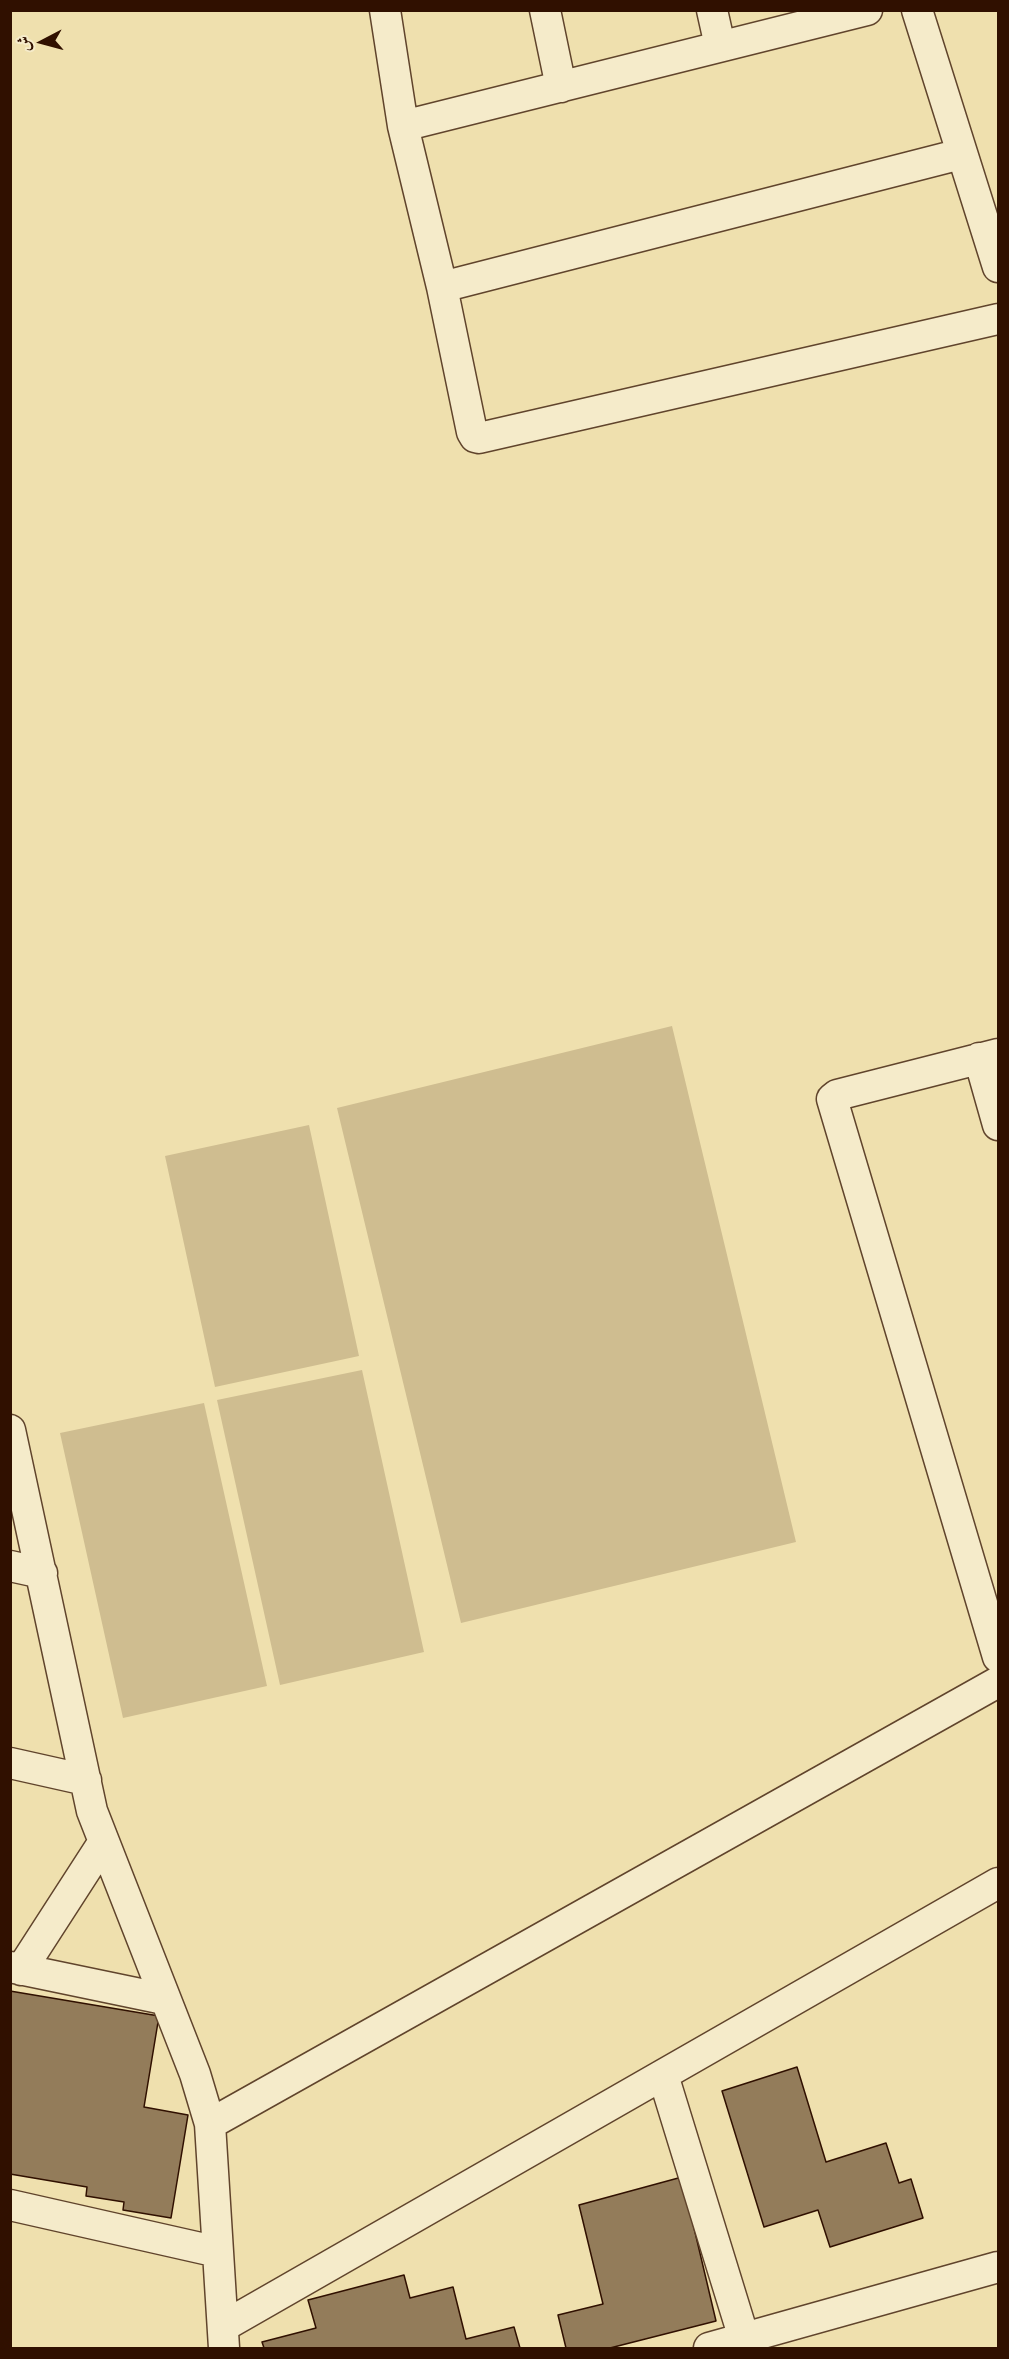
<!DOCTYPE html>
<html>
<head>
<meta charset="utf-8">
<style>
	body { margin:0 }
	#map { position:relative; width:1009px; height:2359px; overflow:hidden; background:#efe0ae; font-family:"IM FELL French Canon",Amiri,serif }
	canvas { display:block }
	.frame { position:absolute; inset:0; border:12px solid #301000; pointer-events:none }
	.north { position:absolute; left:12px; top:12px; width:60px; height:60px; -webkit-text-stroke:4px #f5ebca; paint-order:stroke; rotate:264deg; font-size:16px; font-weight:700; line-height:24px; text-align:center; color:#301000 }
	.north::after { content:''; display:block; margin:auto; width:21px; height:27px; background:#301000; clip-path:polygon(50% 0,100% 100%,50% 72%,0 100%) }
</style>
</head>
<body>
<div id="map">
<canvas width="1009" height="2359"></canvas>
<div class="frame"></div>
<div class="north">ش</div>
</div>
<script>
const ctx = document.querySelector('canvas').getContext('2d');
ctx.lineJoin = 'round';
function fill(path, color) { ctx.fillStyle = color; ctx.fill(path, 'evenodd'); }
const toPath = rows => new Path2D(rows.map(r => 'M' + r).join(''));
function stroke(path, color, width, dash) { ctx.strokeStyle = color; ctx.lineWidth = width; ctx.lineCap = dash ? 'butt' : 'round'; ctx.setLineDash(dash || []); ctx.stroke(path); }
const green = toPath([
	[672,1026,796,1542,461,1623,337,1108],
	[309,1125,359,1356,215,1387,165,1156],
	[362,1370,424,1652,280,1685,217,1400],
	[204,1403,267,1686,123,1718,60,1433]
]);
const building = toPath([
	[10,1991,159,2016,144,2107,188,2115,171,2218,123,2210,124,2202,86,2196,87,2187,10,2174,10,1991],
	[797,2067,826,2162,886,2143,899,2183,911,2179,923,2218,830,2247,818,2210,764,2227,722,2091,797,2067],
	[682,2177,716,2321,610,2348,566,2348,558,2315,603,2304,579,2205,682,2177],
	[404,2275,410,2298,453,2287,466,2339,514,2327,520,2348,264,2348,262,2342,316,2328,308,2300,404,2275]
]);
const street = toPath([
	[385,10,403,126,442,287,472,432,475,437,479,438,998,319],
	[545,10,561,87],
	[712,10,720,46],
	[917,10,998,267],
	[403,126,867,10],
	[442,287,961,154],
	[998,1054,837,1095,832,1099,998,1657],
	[979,1058,998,1125],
	[10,1430,92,1811,195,2074,210,2124,224,2348],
	[10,1566,42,1573],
	[10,1763,86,1780],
	[10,1967,164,1999],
	[21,1970,103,1843],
	[663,2075,747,2348],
	[210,2124,998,1682],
	[10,2205,218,2252],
	[224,2326,998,1883],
	[709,2348,998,2267]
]);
fill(green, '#cfbd90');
fill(building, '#937c5a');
stroke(building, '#301000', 1.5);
stroke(street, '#60442c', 33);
stroke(street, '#f5ebca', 30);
</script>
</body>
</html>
